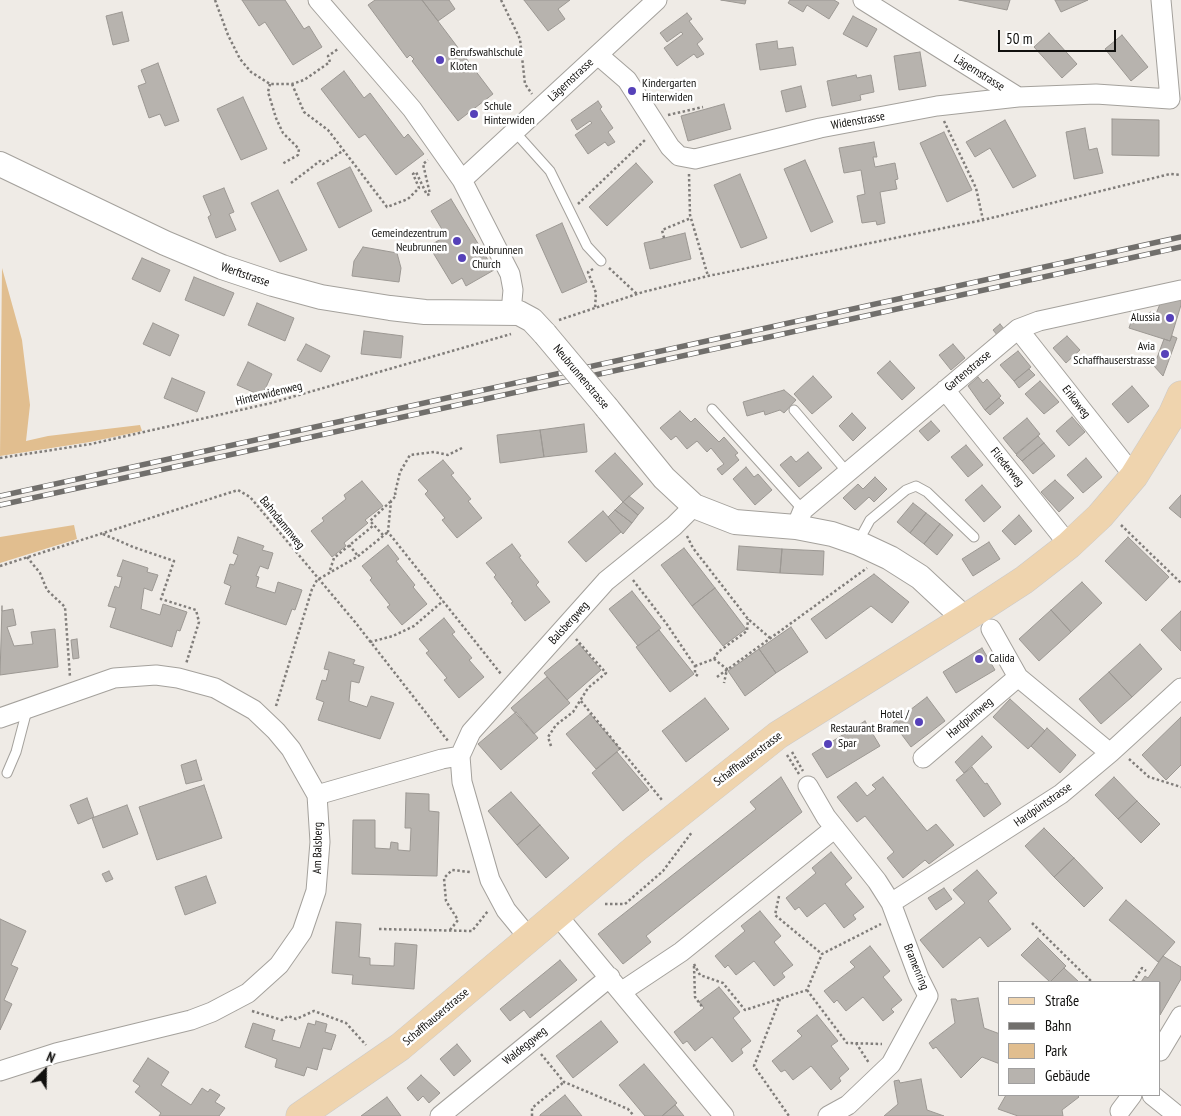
<!DOCTYPE html>
<html>
<head>
<meta charset="utf-8">
<style>
	body { margin:0 }
	#map { position:relative; width:1181px; height:1116px; overflow:hidden; background:#efebe6; font-family:"PT Sans Narrow",sans-serif }
	canvas { display:block }
	.legend { position:absolute; left:998px; top:981px; width:162px; height:115px; box-sizing:border-box; background:#fff; border:1px solid #a09f9f; margin:0; padding:6px 9px; list-style:none; font-size:15px; color:#11100e }
	.legend li { display:flex; align-items:center; gap:10px; height:25px }
	.legend b { width:25px; border:1px solid #a09f9f }
	.north { position:absolute; left:20px; top:1046px; width:50px; height:50px; -webkit-text-stroke:4px #fff; paint-order:stroke; rotate:23deg; font-size:14px; font-weight:700; line-height:20px; text-align:center; color:#11100e }
	.north::after { content:''; display:block; margin:auto; width:18px; height:22px; background:#11100e; clip-path:polygon(50% 0,100% 100%,50% 72%,0 100%) }
	.scale { position:absolute; left:998px; top:30px; width:118px; height:22px; box-sizing:border-box; border:2px solid #11100e; border-top:0; padding-left:6px; font-size:15px; line-height:18px; white-space:nowrap; color:#11100e; -webkit-text-stroke:4px #fff; paint-order:stroke }
</style>
</head>
<body>
<div id="map">
<canvas width="1181" height="1116"></canvas>
<ul class="legend">
<li><b style="height:6px;background:#efd4ae"></b>Straße</li>
<li><b style="height:6px;background:#716f6c"></b>Bahn</li>
<li><b style="height:14px;background:#e1be8f"></b>Park</li>
<li><b style="height:14px;background:#b7b3ae"></b>Gebäude</li>
</ul>
<div class="north">N</div>
<div class="scale">50 m</div>
</div>
<script>
const ctx = document.querySelector('canvas').getContext('2d');
ctx.lineJoin = 'round';
function fill(path, color) { ctx.fillStyle = color; ctx.fill(path, 'evenodd'); }
const toPath = rows => new Path2D(rows.map(r => 'M' + r).join(''));
function stroke(path, color, width, dash) { ctx.strokeStyle = color; ctx.lineWidth = width; ctx.lineCap = dash ? 'butt' : 'round'; ctx.setLineDash(dash || []); ctx.stroke(path); }
function label(font, color, halo, rows, align = 'center') {
  ctx.font = font + ' "PT Sans Narrow",sans-serif'; ctx.lineWidth = 5; ctx.setLineDash([]); ctx.textBaseline = 'middle'; ctx.strokeStyle = halo; ctx.fillStyle = color; for (const [text, x, y, turn = 0] of rows) {
    ctx.save(); ctx.translate(x, y); ctx.rotate((+turn || 0) * Math.PI / 180); ctx.textAlign = isNaN(turn) ? turn : align; if (halo) ctx.strokeText(text, 0, 0); ctx.fillText(text, 0, 0); ctx.restore();
  }
}
const green = toPath([
	[2,268,22,340,30,405,26,441,48,436,140,425,142,431,90,442,0,456],
	[74,525,77,539,0,563,0,537]
]);
const building = toPath([
	[242,0,285,0,304,29,309,26,322,47,293,65,265,22,259,26,242,0],
	[375,0,422,0,493,94,458,121,412,61,414,59,410,55,407,58,368,5,375,0],
	[422,0,449,0,455,9,438,21,422,0],
	[524,0,570,0,558,9,565,19,548,31,524,0],
	[721,0,746,0,745,4,721,0],
	[790,0,834,0,839,3,829,19,807,5,803,12,788,3,790,0],
	[959,0,1010,0,1007,10,959,0],
	[1055,0,1088,0,1061,12,1055,0],
	[122,12,129,41,113,45,106,16,122,12],
	[687,13,692,19,689,21,703,39,697,44,704,54,697,58,694,54,677,66,664,48,683,34,681,32,667,42,660,33,687,13],
	[853,16,877,29,867,47,843,34,853,16],
	[1049,33,1077,64,1062,78,1034,47,1049,33],
	[1122,35,1148,67,1131,81,1105,49,1122,35],
	[777,41,778,49,793,47,796,65,760,70,756,44,777,41],
	[920,52,926,86,899,90,894,56,920,52],
	[158,63,179,121,165,126,160,114,149,118,138,86,146,83,141,70,158,63],
	[344,71,364,98,370,93,404,138,408,134,424,154,396,175,365,134,359,138,321,89,344,71],
	[856,75,857,78,871,75,874,92,860,95,861,100,832,106,827,81,856,75],
	[801,86,806,107,786,112,781,91,801,86],
	[243,97,267,149,241,160,217,109,243,97],
	[598,101,602,107,600,109,613,128,608,132,615,142,608,146,605,142,588,154,575,135,592,123,590,121,577,130,571,120,598,101],
	[724,104,731,129,688,141,681,116,724,104],
	[1112,119,1159,120,1159,156,1112,155,1112,119],
	[1005,120,1036,176,1013,188,990,148,975,157,966,142,1005,120],
	[1085,128,1089,150,1097,148,1103,173,1074,179,1066,132,1085,128],
	[944,132,972,190,947,202,920,143,944,132],
	[874,142,877,157,873,157,875,167,895,163,898,179,895,180,897,189,880,192,885,223,877,225,876,221,862,223,857,196,865,194,861,170,844,173,839,148,874,142],
	[805,160,833,222,811,232,784,169,805,160],
	[636,163,653,182,607,226,589,207,636,163],
	[350,167,372,211,339,228,317,183,350,167],
	[740,174,767,238,741,248,714,185,740,174],
	[224,188,234,212,229,214,236,230,216,238,208,217,211,215,203,196,224,188],
	[278,190,307,250,280,262,251,203,278,190],
	[451,199,494,270,466,286,462,278,452,284,429,246,446,236,431,211,451,199],
	[562,223,587,282,562,293,536,235,562,223],
	[685,233,691,259,650,269,644,243,685,233],
	[363,247,397,253,401,268,399,282,352,276,354,261,363,247],
	[142,258,170,270,160,292,132,279,142,258],
	[194,277,234,293,224,316,185,300,194,277],
	[1171,296,1181,300,1181,305,1170,341,1129,328,1134,313,1148,317,1150,312,1156,314,1162,299,1171,296],
	[257,303,294,318,285,341,248,325,257,303],
	[153,323,179,335,170,356,143,344,153,323],
	[1000,324,1005,330,998,336,993,330,1000,324],
	[364,331,403,336,401,358,361,354,364,331],
	[1067,336,1080,350,1066,363,1053,348,1067,336],
	[1172,336,1177,338,1163,376,1154,366,1164,339,1170,341,1172,336],
	[306,344,330,356,321,372,297,360,306,344],
	[953,344,965,358,951,370,939,355,953,344],
	[1018,351,1031,367,1014,381,1000,365,1018,351],
	[890,361,915,388,902,400,877,373,890,361],
	[248,362,272,374,262,396,237,385,248,362],
	[1029,369,1035,375,1019,388,1014,381,1029,369],
	[813,376,832,397,812,414,794,394,813,376],
	[978,377,983,383,987,379,1001,396,985,410,968,386,978,377],
	[172,378,205,392,197,412,164,398,172,378],
	[1040,381,1059,402,1044,414,1025,394,1040,381],
	[1132,386,1149,406,1128,423,1112,404,1132,386],
	[784,390,796,400,784,413,780,410,765,415,764,411,747,416,743,402,784,390],
	[999,398,1004,403,990,415,985,410,999,398],
	[680,411,691,422,695,418,719,442,724,437,738,453,735,455,739,460,722,475,717,469,724,464,711,448,707,452,697,441,687,449,676,436,671,440,660,428,680,411],
	[852,413,866,428,853,441,839,426,852,413],
	[1072,417,1085,432,1069,446,1056,431,1072,417],
	[1027,418,1040,434,1016,454,1003,438,1027,418],
	[931,421,940,431,928,441,919,431,931,421],
	[584,424,587,452,544,457,540,430,584,424],
	[540,430,544,457,500,463,497,435,540,430],
	[1038,436,1044,443,1022,461,1016,455,1038,436],
	[1044,443,1055,456,1033,474,1022,461,1044,443],
	[966,445,983,465,968,477,951,457,966,445],
	[808,452,822,468,799,487,780,465,791,456,796,462,808,452],
	[615,453,643,484,623,502,595,471,615,453],
	[1086,458,1102,477,1083,493,1067,475,1086,458],
	[443,460,454,473,451,475,471,499,468,501,482,518,457,538,442,520,445,518,425,494,428,491,418,480,443,460],
	[746,467,754,477,758,474,772,490,755,505,733,479,746,467],
	[875,477,887,489,874,502,869,497,855,510,843,498,858,484,863,489,875,477],
	[1055,480,1074,498,1059,512,1041,492,1055,480],
	[362,481,383,506,365,520,368,523,344,543,346,546,332,557,311,531,324,521,322,518,346,499,344,495,362,481],
	[982,485,1001,507,984,522,965,500,982,485],
	[1181,495,1181,518,1169,508,1181,495],
	[629,496,644,508,638,515,623,502,629,496],
	[623,502,638,515,632,523,615,510,623,502],
	[913,503,926,513,910,533,897,522,913,503],
	[615,510,632,523,623,534,608,517,615,510],
	[603,511,621,532,586,562,568,542,603,511],
	[926,513,940,524,924,544,910,533,926,513],
	[1019,515,1032,531,1015,545,1002,531,1019,515],
	[940,524,953,535,937,555,924,544,940,524],
	[238,537,264,546,262,550,273,553,268,569,260,566,256,576,259,577,256,587,275,593,278,582,302,590,295,610,292,609,286,625,225,604,231,586,224,583,230,564,234,565,238,555,233,553,238,537],
	[1128,537,1169,577,1146,601,1105,561,1128,537],
	[989,542,1000,559,973,576,962,559,989,542],
	[512,544,521,556,519,557,539,582,536,585,550,602,525,621,511,603,513,602,494,577,496,575,486,563,512,544],
	[388,545,399,559,396,561,415,585,413,587,427,604,402,625,387,607,390,605,370,580,372,578,362,566,388,545],
	[739,546,782,549,780,573,737,570,739,546],
	[684,548,715,588,692,606,661,565,684,548],
	[782,549,824,551,823,575,780,573,782,549],
	[123,560,148,568,147,572,158,575,152,591,144,588,141,609,160,615,163,604,187,612,180,631,177,630,172,647,110,627,116,608,108,606,115,586,119,588,122,577,117,576,123,560],
	[874,574,909,602,892,623,871,606,826,639,811,619,874,574],
	[1082,582,1102,603,1071,632,1051,610,1082,582],
	[715,588,746,629,723,646,692,606,715,588],
	[632,591,661,628,638,646,609,609,632,591],
	[2,606,2,611,13,609,16,625,7,627,14,646,33,644,31,632,55,629,58,667,0,675,2,606],
	[1051,610,1071,632,1039,661,1019,639,1051,610],
	[1181,611,1181,651,1161,630,1181,611],
	[444,618,455,632,452,634,472,658,469,660,484,677,459,698,444,680,447,678,426,653,429,651,419,639,444,618],
	[791,627,808,652,776,673,759,649,791,627],
	[659,630,694,674,670,692,636,647,659,630],
	[77,639,79,658,73,659,71,640,77,639],
	[579,644,601,670,567,700,544,673,579,644],
	[1140,644,1162,669,1132,697,1109,672,1140,644],
	[982,648,995,670,956,693,943,672,982,648],
	[759,649,776,673,745,696,728,671,759,649],
	[329,652,355,660,353,664,364,667,359,683,351,681,349,701,367,707,371,696,394,703,380,739,318,720,324,702,316,699,322,680,326,681,329,670,324,669,329,652],
	[1109,672,1132,697,1101,724,1079,699,1109,672],
	[547,677,570,703,534,734,511,708,547,677],
	[927,697,945,721,911,747,893,723,927,697],
	[705,698,729,729,686,762,662,731,705,698],
	[1010,699,1045,731,1028,749,993,717,1010,699],
	[516,712,538,738,501,770,478,744,516,712],
	[590,714,620,749,596,769,566,734,590,714],
	[1181,717,1181,765,1166,780,1142,755,1181,717],
	[865,721,880,746,827,778,812,754,865,721],
	[1047,728,1076,755,1060,773,1031,746,1047,728],
	[982,736,992,747,964,773,955,762,982,736],
	[617,752,649,790,623,811,592,773,617,752],
	[196,760,202,780,186,784,181,765,196,760],
	[972,767,985,784,987,783,1001,804,984,817,956,780,972,767],
	[781,777,802,812,646,936,651,942,623,964,598,934,756,809,750,802,781,777],
	[883,777,927,831,936,824,954,845,929,864,925,860,903,878,887,858,894,852,865,816,857,822,837,797,856,782,867,796,876,789,872,785,883,777],
	[1114,777,1137,801,1118,819,1095,795,1114,777],
	[204,785,222,838,157,860,139,807,204,785],
	[511,792,540,825,517,845,488,811,511,792],
	[406,793,429,794,429,811,439,812,437,876,352,874,353,820,375,820,375,848,390,849,391,842,398,843,398,850,410,851,411,828,405,828,406,793],
	[87,798,94,817,78,824,70,805,87,798],
	[1137,801,1160,824,1141,843,1118,819,1137,801],
	[127,805,138,834,103,848,92,818,127,805],
	[540,825,569,858,546,878,517,845,540,825],
	[1044,828,1074,858,1054,877,1025,846,1044,828],
	[831,852,852,878,845,884,864,907,853,915,856,919,844,928,825,903,807,917,799,907,795,910,786,898,816,873,812,868,831,852],
	[1074,858,1103,888,1084,907,1054,877,1074,858],
	[977,870,997,893,988,901,1011,929,988,947,980,937,943,968,920,940,965,903,953,890,977,870],
	[109,871,113,879,106,882,102,874,109,871],
	[206,876,216,903,185,915,175,887,206,876],
	[944,888,952,899,936,910,928,898,944,888],
	[1126,900,1175,942,1158,962,1109,920,1126,900],
	[760,911,781,936,774,942,793,965,782,973,785,977,774,986,754,961,736,975,728,965,725,968,715,956,745,931,741,926,760,911],
	[0,919,26,931,11,965,18,968,4,1000,12,1004,0,1030,0,919],
	[336,922,361,924,359,957,370,958,370,965,394,966,395,943,417,945,414,989,352,984,353,975,332,973,336,922],
	[1038,938,1066,966,1050,982,1021,955,1038,938],
	[870,946,890,971,883,977,902,1000,891,1009,894,1012,883,1021,863,997,846,1011,837,1000,834,1003,824,991,855,967,850,962,870,946],
	[1163,956,1181,967,1181,979,1160,1015,1160,982,1141,982,1145,976,1148,978,1163,956],
	[560,960,577,980,530,1018,524,1010,510,1021,500,1009,560,960],
	[1064,968,1079,982,1050,982,1064,968],
	[719,987,740,1012,733,1018,751,1041,741,1049,743,1053,732,1062,712,1037,695,1051,687,1041,683,1044,674,1032,704,1008,699,1002,719,987],
	[978,998,984,1028,1000,1034,1000,1064,982,1057,961,1078,936,1047,933,1049,929,1043,955,1023,951,999,956,999,957,1001,978,998],
	[817,1015,838,1041,831,1046,849,1069,839,1078,841,1081,831,1090,811,1066,793,1080,785,1070,781,1072,772,1061,802,1036,797,1031,817,1015],
	[316,1021,327,1024,325,1032,336,1035,331,1050,323,1048,317,1070,307,1067,304,1076,275,1067,277,1059,245,1047,253,1023,275,1030,272,1040,300,1048,308,1023,315,1025,316,1021],
	[601,1021,618,1042,573,1078,556,1056,601,1021],
	[457,1044,471,1061,454,1076,440,1059,457,1044],
	[148,1058,169,1072,161,1085,191,1105,202,1088,208,1092,210,1089,220,1095,215,1102,225,1108,219,1116,159,1116,161,1113,135,1092,140,1086,133,1081,148,1058],
	[644,1064,677,1103,662,1116,645,1116,619,1085,644,1064],
	[421,1075,440,1093,429,1103,423,1096,418,1101,407,1088,421,1075],
	[921,1079,927,1110,944,1116,884,1116,898,1104,894,1081,899,1080,900,1083,921,1079],
	[565,1095,582,1116,540,1116,540,1115,565,1095],
	[1006,1095,1077,1095,1079,1097,1062,1110,1063,1116,1018,1116,998,1109,1006,1095],
	[387,1097,401,1116,361,1116,387,1097],
	[675,1105,684,1116,662,1116,675,1105]
]);
const path = toPath([
	[215,0,228,35,240,59,251,72,270,84,292,84,304,80,330,62,328,56,338,49],
	[501,0,520,39,525,84,532,94],
	[270,84,268,92,276,118,283,133,299,149,298,155,282,164],
	[292,84,304,112,328,130,387,207,408,199,419,188,413,174,416,172,427,195,430,194,423,164,428,160],
	[668,115,703,107],
	[944,121,976,188,983,220],
	[689,174,690,215,708,276],
	[291,183,320,161,323,164,344,150],
	[578,204,646,139],
	[664,238,662,230,691,218],
	[609,268,637,294],
	[593,269,588,272,596,293,595,308],
	[559,320,643,292,708,276,983,220,1170,174,1181,175],
	[462,448,448,455,434,452,410,455,400,472,395,493,396,496,391,501,388,532,501,674],
	[0,458,91,444,271,403,511,334],
	[1121,525,1181,583],
	[103,534,133,547,174,561,161,599,196,610,199,622,186,664],
	[383,535,370,521,390,502],
	[687,536,693,548,748,619,770,638],
	[349,545,358,556],
	[27,557,40,573,47,590,65,607,70,677],
	[0,566,238,490,250,497,355,622,448,741],
	[330,570,334,558,374,525],
	[633,580,666,623,695,666,695,674,698,676],
	[370,642,393,636,414,626,443,601],
	[714,659,718,652,747,631,748,619],
	[695,666,714,659,727,669,724,683],
	[717,677,867,568],
	[581,701,662,800],
	[276,706,312,589,317,580,357,557,388,532],
	[551,746,548,737,556,725,573,712,588,688,606,673,576,639],
	[792,752,803,771],
	[787,755,799,774],
	[1129,759,1149,777,1181,787],
	[779,896,775,915,822,954],
	[605,904,625,904,663,871,692,832],
	[1032,923,1092,982],
	[379,929,472,931,488,911],
	[450,930,458,920,446,901,444,878,452,870,470,872],
	[694,964,700,975,723,983,745,1010,807,990,822,954,881,924],
	[694,966,695,997,703,1008],
	[1133,982,1142,968,1146,971],
	[807,990,847,1043,882,1044],
	[780,999,754,1066,789,1116],
	[252,1011,282,1020,288,1016,296,1019,314,1011,346,1023,366,1045],
	[856,1043,869,1063],
	[541,1054,564,1082,628,1109,634,1116],
	[532,1116,532,1108,564,1082]
]);
const service = toPath([
	[515,132,550,171,587,246,601,261],
	[712,409,803,510],
	[794,410,848,473],
	[858,542,870,520,906,490,916,486,927,492,974,537],
	[7,773,16,752,27,710]
]);
const minor = toPath([
	[318,0,412,109,462,180,510,274,513,290,511,312],
	[863,0,1018,97],
	[1161,0,1170,99],
	[598,55,627,80,670,147,679,156,695,159,820,128,937,106,1018,97,1096,94,1170,99],
	[462,180,657,0],
	[1018,329,1134,476],
	[945,390,1069,545],
	[796,527,803,510,1018,329,1039,321,1181,290],
	[991,629,1018,677,1110,753],
	[0,718,114,678,156,675,178,678,215,688,254,710,276,731,291,749,317,795,320,842,316,891,302,932,279,965,248,993,212,1012,191,1020,56,1053,0,1071],
	[923,758,1018,677],
	[808,786,826,817,877,881,891,903,919,978,928,996,891,1064,848,1105,828,1116],
	[317,795,442,759,460,756],
	[891,903,1061,794,1110,753,1181,688],
	[557,915,724,1116],
	[529,938,506,910,490,880,462,782,460,756,471,732,606,581,674,526,694,506],
	[621,992,681,952,835,828],
	[1160,1051,1181,1016],
	[1152,1095,1178,1116],
	[1120,1111,1132,1095],
	[440,1116,610,977]
]);
const tertiary = toPath([
	[0,164,165,243,222,267,273,284,321,297,390,308,425,312,519,313,532,320,545,334],
	[607,408,664,478,694,506,735,522,796,527,832,534,858,543,890,558,920,577,964,618]
]);
const primary = toPath([
	[300,1116,400,1047,635,849,778,735,978,610,1024,580,1069,545,1100,516,1134,476,1172,415,1181,395]
]);
const rail = toPath([
	[0,496,1181,237],
	[0,505,1181,247]
]);
const tertiaryBridge = toPath([
	[545,334,607,408]
]);
const markers = [
	[440,60,5,"#5641b9"],
	[632,91,5,"#5641b9"],
	[474,114,5,"#5641b9"],
	[457,241,5,"#5641b9"],
	[462,258,5,"#5641b9"],
	[1170,318,5,"#5641b9"],
	[1165,354,5,"#5641b9"],
	[979,659,5,"#5641b9"],
	[919,722,5,"#5641b9"],
	[828,744,5,"#5641b9"]
];
const poiNames = [
	["Berufswahlschule",450,53],
	["Kloten",450,67],
	["Kindergarten",642,84],
	["Hinterwiden",642,98],
	["Schule",484,107],
	["Hinterwiden",484,121],
	["Gemeindezentrum",447,234,"right"],
	["Neubrunnen",447,248,"right"],
	["Neubrunnen",472,251],
	["Church",472,265],
	["Alussia",1160,318,"right"],
	["Avia",1155,347,"right"],
	["Schaffhauserstrasse",1155,361,"right"],
	["Calida",989,659],
	["Hotel /",909,715,"right"],
	["Restaurant Bramen",909,729,"right"],
	["Spar",838,744]
];
const streetNames = [
	["Lägernstrasse",979,73,32],
	["Lägernstrasse",571,80,-43],
	["Widenstrasse",858,121,-10],
	["Werftstrasse",245,275,19],
	["Gartenstrasse",968,371,-40],
	["Neubrunnenstrasse",581,377,50],
	["Hinterwidenweg",269,394,-14],
	["Erikaweg",1076,402,52],
	["Fliederweg",1007,467,51],
	["Bahndammweg",282,523,51],
	["Balsbergweg",569,623,-48],
	["Hardpüntweg",970,718,-40],
	["Schaffhauserstrasse",748,759,-37],
	["Hardpüntstrasse",1043,805,-35],
	["Am Balsberg",318,848,-89],
	["Bramenring",916,967,68],
	["Schaffhauserstrasse",436,1017,-40],
	["Waldeggweg",525,1046,-39]
];
fill(green, '#e1be8f');
fill(building, '#b7b3ae');
stroke(building, '#9c9893', 1);
stroke(service, '#a4a19c', 11);
stroke(minor, '#a4a19c', 21);
stroke(tertiary, '#a4a19c', 26);
stroke(primary, '#cbcaca', 29);
stroke(path, '#807d7a', 2.5, [2.5, 2.5]);
stroke(service, '#fff', 9);
stroke(minor, '#fff', 19);
stroke(tertiary, '#fff', 24);
stroke(primary, '#efd4ae', 28);
stroke(rail, '#716f6c', 5.5);
stroke(rail, '#fff', 4, [11]);
stroke(tertiaryBridge, '#a4a19c', 26, []);
stroke(tertiaryBridge, '#fff', 24);
for (const [x, y, r, color] of markers) { const dot = new Path2D(); dot.arc(x, y, r, 0, 2 * Math.PI); ctx.fillStyle = color; ctx.fill(dot); stroke(dot, '#fff', 2); }
label('12px', '#11100e', '#fff', poiNames, 'left');
label('12px', '#11100e', '#fff', streetNames);
</script>
</body>
</html>
